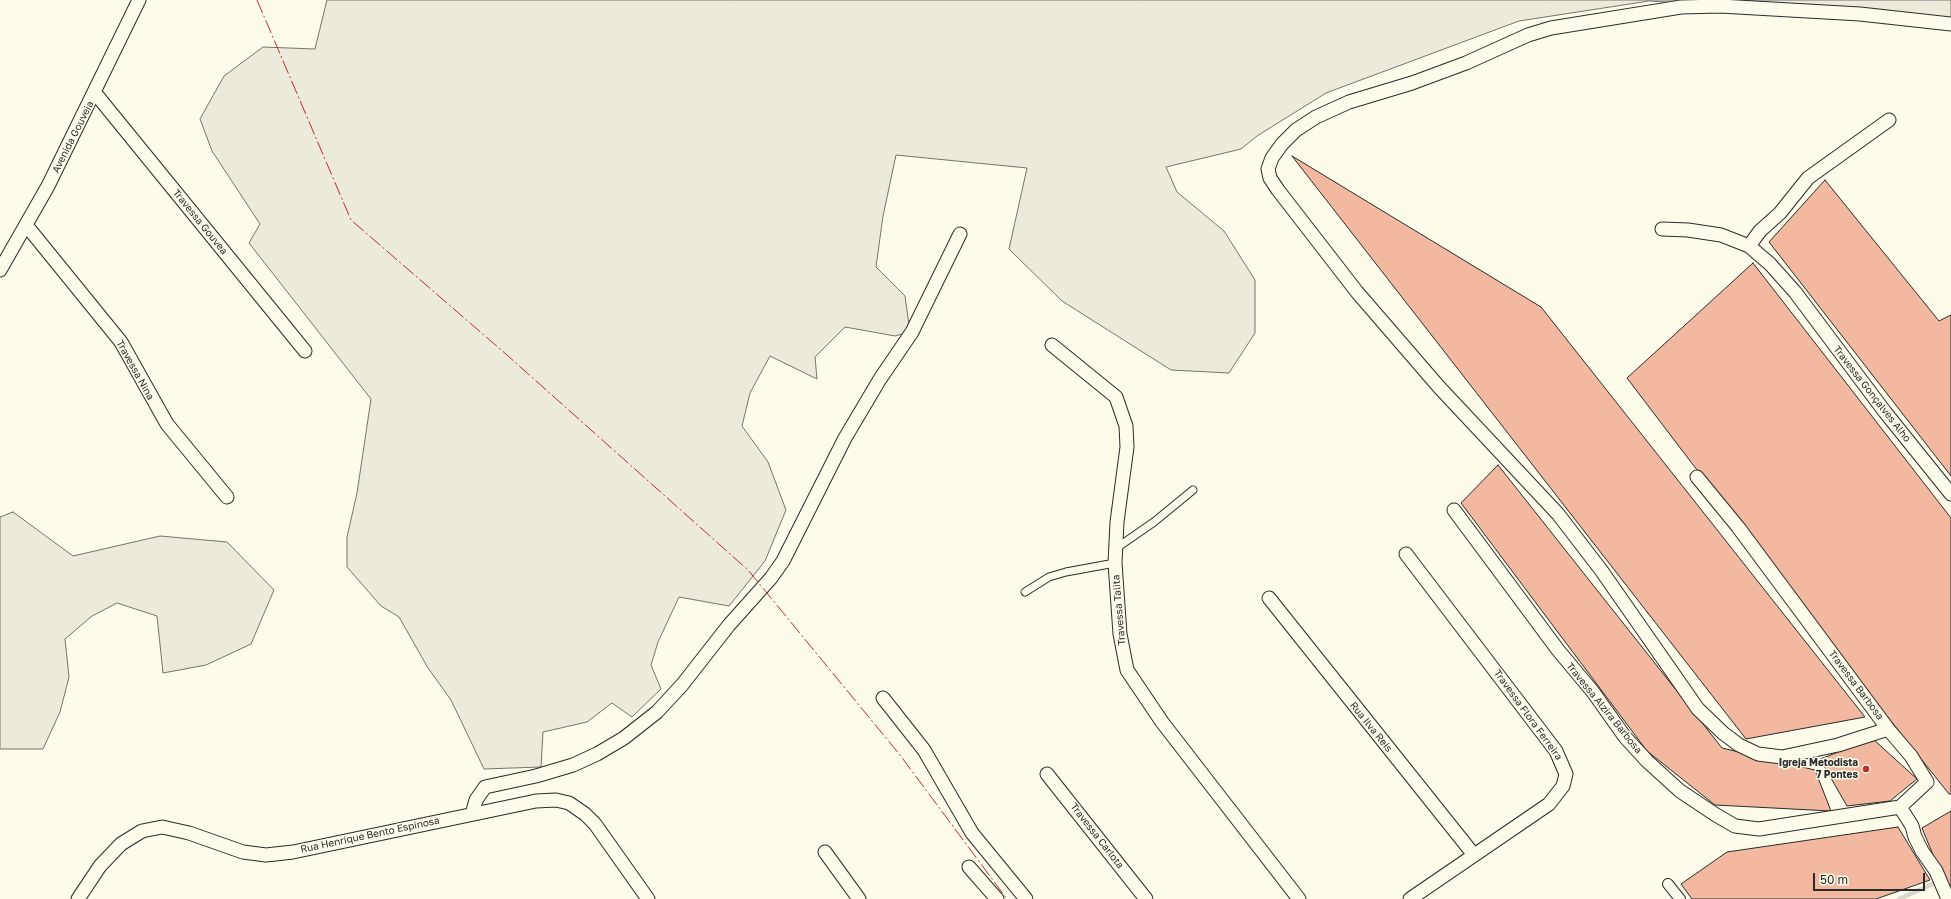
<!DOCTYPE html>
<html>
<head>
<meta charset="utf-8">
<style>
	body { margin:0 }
	#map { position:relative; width:1951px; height:899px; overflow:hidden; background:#fdfbea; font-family:"Golos Text",sans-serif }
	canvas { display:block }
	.scale { position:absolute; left:1813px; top:873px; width:112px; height:18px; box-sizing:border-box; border:2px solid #2b2b2b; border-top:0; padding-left:5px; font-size:12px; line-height:14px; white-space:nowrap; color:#2b2b2b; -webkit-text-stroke:3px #fdfbea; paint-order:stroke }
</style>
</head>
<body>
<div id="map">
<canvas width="1951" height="899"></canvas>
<div class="scale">50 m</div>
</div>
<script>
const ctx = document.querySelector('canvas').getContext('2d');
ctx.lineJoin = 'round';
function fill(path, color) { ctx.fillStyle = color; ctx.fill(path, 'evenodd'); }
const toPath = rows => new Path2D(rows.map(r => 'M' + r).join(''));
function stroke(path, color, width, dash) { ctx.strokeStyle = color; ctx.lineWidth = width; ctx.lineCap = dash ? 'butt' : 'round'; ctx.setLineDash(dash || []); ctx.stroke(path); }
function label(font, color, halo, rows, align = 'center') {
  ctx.font = font + ' "Golos Text",sans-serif'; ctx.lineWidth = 3; ctx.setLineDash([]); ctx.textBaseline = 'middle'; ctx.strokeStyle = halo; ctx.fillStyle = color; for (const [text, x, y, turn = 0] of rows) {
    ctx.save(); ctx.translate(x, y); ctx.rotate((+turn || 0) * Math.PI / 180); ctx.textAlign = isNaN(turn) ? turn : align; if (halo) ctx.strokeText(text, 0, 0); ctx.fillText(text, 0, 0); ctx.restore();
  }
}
const green = toPath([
	[327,0,1951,0,1951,19,1649,1,1519,21,1326,93,1257,136,1241,149,1166,167,1177,192,1224,231,1255,280,1255,333,1229,373,1171,370,1062,301,1009,249,1027,168,896,155,883,216,876,267,905,296,910,332,895,336,845,327,815,357,817,379,770,356,750,393,742,426,768,462,786,510,765,561,729,606,679,597,658,642,651,665,661,689,632,717,612,703,587,722,543,732,541,767,484,769,451,700,428,668,399,617,381,606,347,567,347,537,357,493,371,399,249,243,260,224,212,151,200,119,224,76,263,47,315,49,327,0],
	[13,512,73,556,160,536,227,542,274,590,251,644,206,665,163,673,157,616,117,603,92,616,65,639,69,677,60,712,43,749,0,749,0,517,13,512]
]);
const stream = toPath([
	[1899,899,1937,882,1951,881]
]);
const building = toPath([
	[1292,156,1541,307,1865,717,1746,739,1292,156],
	[1825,180,1939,321,1951,315,1951,476,1769,242,1825,180],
	[1753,263,1951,518,1951,794,1949,794,1824,637,1627,378,1753,263],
	[1498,465,1722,748,1815,770,1831,811,1715,805,1647,751,1461,503,1498,465],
	[1873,739,1917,779,1890,801,1847,806,1820,759,1873,739],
	[1951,811,1951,899,1922,828,1951,811],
	[1898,827,1930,880,1876,899,1692,899,1681,884,1727,852,1898,827]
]);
const service = toPath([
	[1115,549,1154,522,1193,490],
	[1025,592,1049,577,1066,572,1115,563]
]);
const pedestrian = toPath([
	[1668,884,1680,899]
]);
const minor = toPath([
	[95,93,305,351],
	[26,225,121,342,167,424,227,497],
	[1662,229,1688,230,1721,235,1749,246,1770,264,1795,292,1885,412,1951,494],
	[1749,246,1760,231,1780,213,1808,178,1889,120],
	[0,270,48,186,139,0],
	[1052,345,1116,397,1126,426,1127,447,1117,522,1115,563,1120,634,1127,670,1162,722,1299,899],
	[1697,477,1738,527,1888,729,1911,756,1927,782,1900,807],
	[1454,510,1558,650,1593,692,1625,737,1647,761,1680,791,1716,815,1735,826,1759,829,1900,807],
	[1406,554,1556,751,1566,774,1563,786,1549,804,1410,899],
	[1269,598,1474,855],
	[883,698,924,750,972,833,1026,899],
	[1888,729,1838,745,1782,757,1758,754,1739,745,1723,733,1698,709,1601,570,1558,514,1439,387,1357,292,1278,190,1270,178,1268,169,1272,158,1282,144,1296,130,1316,117,1349,102,1412,83,1466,63,1528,35,1551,28,1681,7,1720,6,1860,14,1951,24],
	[1047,774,1146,899],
	[1900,807,1912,826,1915,837,1922,851,1936,871,1948,899],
	[472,814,476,800,485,787,536,776,573,765,597,754,624,738,657,712,682,685,729,625,771,578,783,561,845,438,880,379,912,332,960,234],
	[825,852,859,899],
	[969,867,997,899],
	[78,899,100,866,121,844,142,831,162,827,189,833,243,852,266,855,293,852,536,801,556,800,569,803,585,814,595,824,648,899]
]);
const power = toPath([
	[257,0,351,220,507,355,748,570,900,755,1007,899]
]);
const markers = [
	[1866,769,4,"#c62828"]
];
const streetNames = [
	["Avenida Gouveia",73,137,-63],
	["Travessa Gouvea",200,222,51],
	["Travessa Nina",135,370,61],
	["Travessa Gonçalves Alho",1872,394,52],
	["Travessa Talita",1119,610,-95],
	["Travessa Barbosa",1856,685,53],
	["Travessa Alzira Barbosa",1604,708,51],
	["Travessa Flora Ferreira",1528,715,54],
	["Rua Ilva Reis",1371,727,51],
	["Rua Henrique Bento Espinosa",370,835,-12],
	["Travessa Carlota",1097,836,52]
];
const poiNames = [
	["Igreja Metodista",1858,763],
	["7 Pontes",1858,775]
];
fill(green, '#ecebdb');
stroke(green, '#74746e', 1);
stroke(stream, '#d8d7c9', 4.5);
fill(building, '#f2b8a0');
stroke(building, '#2b2b2b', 1);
stroke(service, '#2b2b2b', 9);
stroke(pedestrian, '#2b2b2b', 12);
stroke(minor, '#2b2b2b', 15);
stroke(service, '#fdfbea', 7);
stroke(pedestrian, '#fdfbea', 10);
stroke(minor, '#fdfbea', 13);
stroke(power, '#c62828', 1, [14, 3, 2, 3]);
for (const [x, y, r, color] of markers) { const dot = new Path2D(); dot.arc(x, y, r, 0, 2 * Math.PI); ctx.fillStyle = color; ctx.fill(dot); stroke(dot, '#fdfbea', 1.5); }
label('10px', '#2b2b2b', '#fdfbea', streetNames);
label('bold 10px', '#2b2b2b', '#fdfbea', poiNames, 'right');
</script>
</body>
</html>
